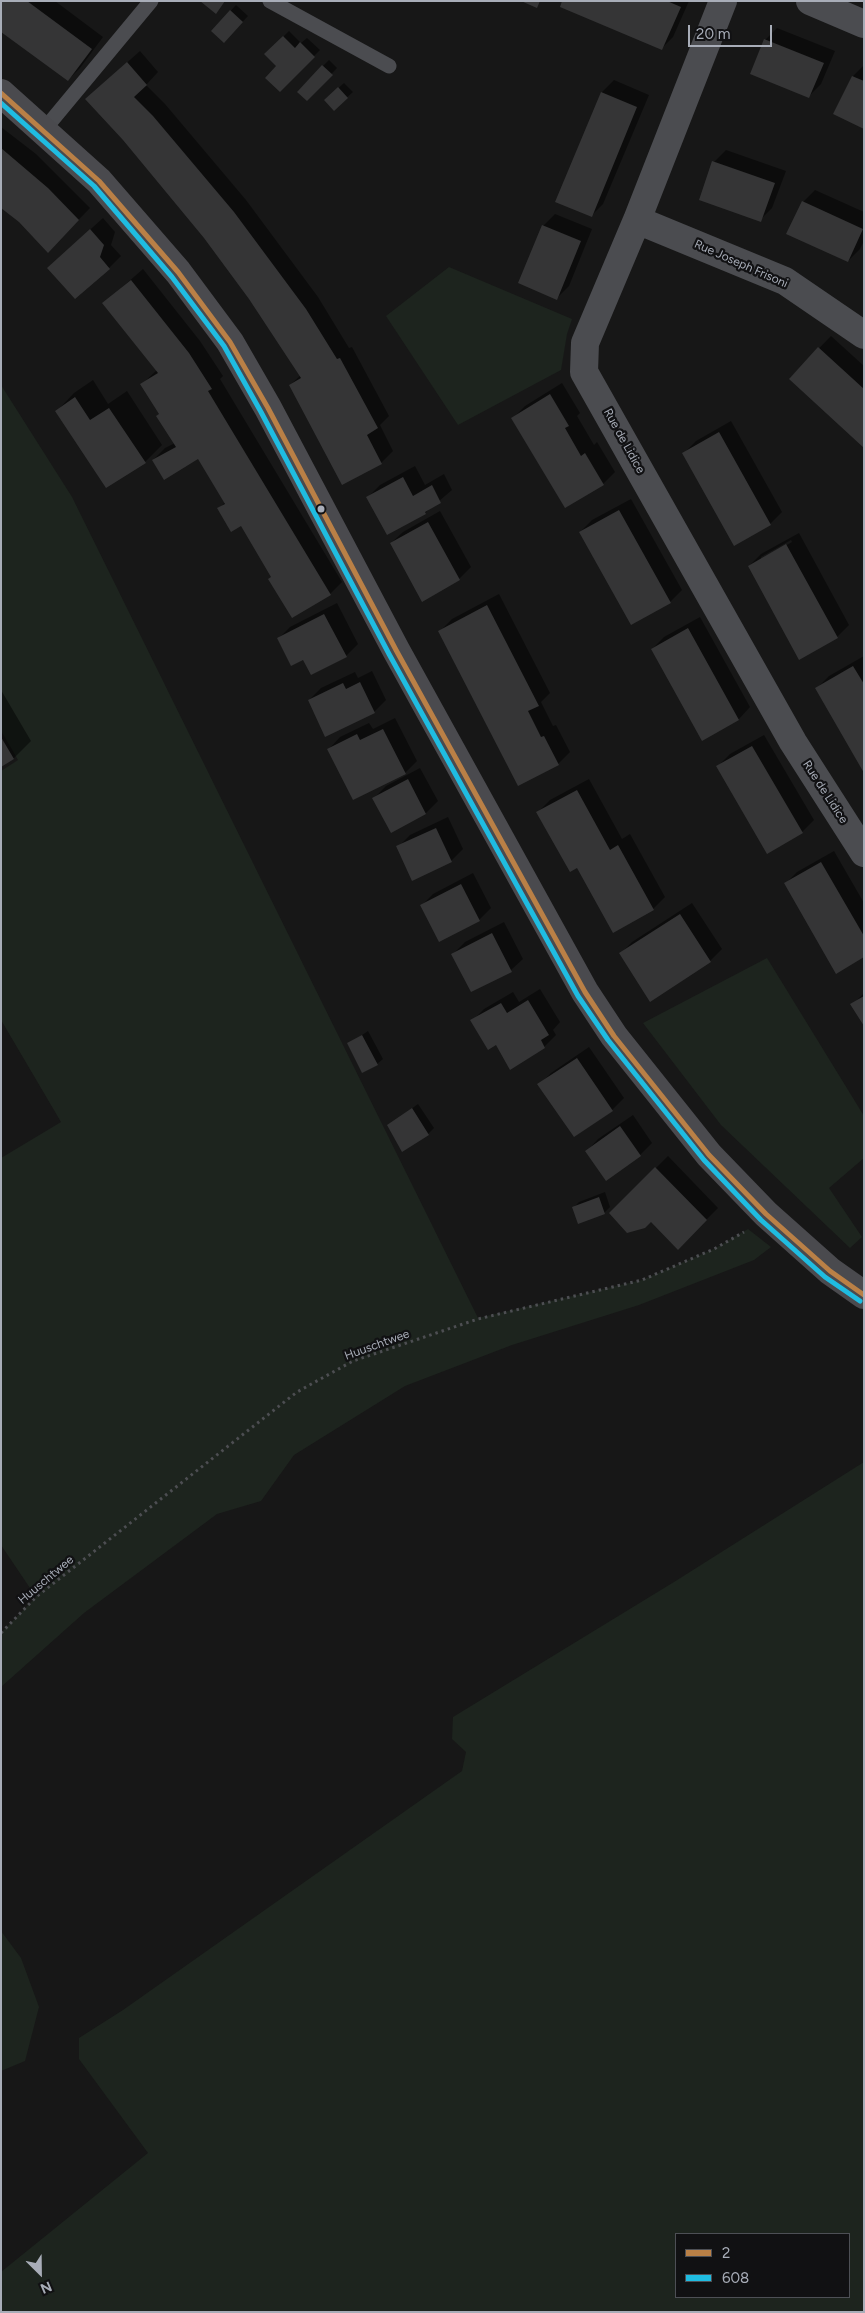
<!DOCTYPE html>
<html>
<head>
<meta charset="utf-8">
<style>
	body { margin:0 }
	#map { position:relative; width:865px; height:2313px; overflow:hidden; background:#171717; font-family:Figtree,sans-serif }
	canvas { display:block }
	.frame { position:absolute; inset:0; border:2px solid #a8adb8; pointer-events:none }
	.legend { position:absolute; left:675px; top:2233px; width:175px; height:65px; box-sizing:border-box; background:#111113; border:1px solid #4d4f55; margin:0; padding:6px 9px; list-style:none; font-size:15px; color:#a8adb8 }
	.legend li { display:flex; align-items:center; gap:10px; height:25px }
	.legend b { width:25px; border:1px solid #4d4f55 }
	.north { position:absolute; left:15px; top:2248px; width:50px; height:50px; -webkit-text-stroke:4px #111113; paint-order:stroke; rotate:157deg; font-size:14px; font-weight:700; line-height:20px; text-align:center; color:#a8adb8 }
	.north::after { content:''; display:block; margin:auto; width:18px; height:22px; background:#a8adb8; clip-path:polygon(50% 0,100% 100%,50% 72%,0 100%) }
	.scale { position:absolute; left:688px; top:25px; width:84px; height:22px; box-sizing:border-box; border:2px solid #a8adb8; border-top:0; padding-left:6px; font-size:15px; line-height:18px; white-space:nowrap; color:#a8adb8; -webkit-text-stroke:4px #111113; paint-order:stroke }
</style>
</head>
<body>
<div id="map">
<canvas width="865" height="2313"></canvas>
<div class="frame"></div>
<ul class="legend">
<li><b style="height:6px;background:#ba8046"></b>2</li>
<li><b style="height:6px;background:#1fbce1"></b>608</li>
</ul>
<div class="north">N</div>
<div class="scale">20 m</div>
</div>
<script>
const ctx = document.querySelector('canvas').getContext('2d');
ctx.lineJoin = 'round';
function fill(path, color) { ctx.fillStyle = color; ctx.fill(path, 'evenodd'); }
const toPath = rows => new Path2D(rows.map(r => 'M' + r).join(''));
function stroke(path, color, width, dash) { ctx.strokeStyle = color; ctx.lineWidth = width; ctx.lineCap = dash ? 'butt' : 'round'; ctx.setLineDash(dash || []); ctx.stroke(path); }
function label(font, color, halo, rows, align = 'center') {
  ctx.font = font + ' Figtree,sans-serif'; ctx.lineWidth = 4.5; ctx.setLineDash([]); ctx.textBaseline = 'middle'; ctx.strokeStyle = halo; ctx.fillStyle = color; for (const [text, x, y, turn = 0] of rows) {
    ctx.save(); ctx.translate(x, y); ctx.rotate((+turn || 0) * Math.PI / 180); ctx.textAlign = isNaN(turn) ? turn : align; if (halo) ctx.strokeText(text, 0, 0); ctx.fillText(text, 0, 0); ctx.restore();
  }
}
const green = toPath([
	[449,267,572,319,567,334,561,370,458,425,386,316],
	[1,385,72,497,478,1318,642,1280,714,1249,748,1229,771,1247,754,1260,639,1305,512,1345,405,1386,294,1455,261,1501,217,1514,84,1613,1,1687,1,1633,36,1597,1,1545,1,1158,61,1122,1,1020,1,771,18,760,1,731],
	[767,958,864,1116,864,1158,829,1188,862,1237,850,1248,721,1125,643,1023],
	[864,1462,864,2312,1,2312,1,2272,148,2153,79,2059,79,2038,123,2010,462,1771,466,1752,452,1739,453,1717,674,1582],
	[676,2234,849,2234,849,2297,676,2297],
	[1,1931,21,1958,39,2007,25,2061,1,2071]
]);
const shadow = toPath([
	[1,1,55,1,103,37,80,68,68,80],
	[564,1,689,1,673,37,661,49],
	[236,5,248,16,224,41,212,31],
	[777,28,835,51,821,84,809,96,765,40],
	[289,31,301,43,307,38,320,50,280,90,278,66,266,54],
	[140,51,158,72,146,85,165,104,246,200,318,297,349,348,352,347,389,416,380,425,393,451,381,463,290,385,301,375,250,298,206,237,124,139,86,99],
	[329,60,337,68,307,100,298,91],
	[864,65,864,127,853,76],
	[614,80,649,95,603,204,591,216,557,201,602,92],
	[344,83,353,92,334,109,325,100],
	[1,127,36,154,90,208,48,251,20,222,1,207],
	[726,150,786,171,772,208,760,220,714,162],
	[815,190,864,212,864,241,860,249,848,261,803,202],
	[555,214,592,229,569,286,557,298,543,226],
	[103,218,115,232,111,245,121,256,109,268,61,256],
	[143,269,200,341,223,376,220,379,342,582,330,594,219,509,225,502,199,457,153,460,165,448,175,443,161,414,142,384,157,370,104,303],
	[831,336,864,366,864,446,790,378],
	[93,380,108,404,127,391,162,445,145,462,57,411,74,393],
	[562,383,580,413,577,416,594,445,597,442,615,472,603,484,513,418,525,406],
	[731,421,782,512,770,524,684,453,696,441],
	[415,466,425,485,444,474,452,490,425,513,368,497,380,485],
	[631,499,682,590,670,602,580,532,592,520],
	[440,511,471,567,459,579,391,543,403,532],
	[799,533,849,625,837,637,800,658,749,566,761,554],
	[791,540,792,542,761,560,761,557],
	[499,594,550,693,541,702,553,726,556,725,570,752,558,764,440,631,452,619],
	[337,603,358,644,346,656,304,658,278,639,290,627],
	[700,617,750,707,739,719,702,739,652,649,664,637],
	[864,656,864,770,817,688,829,676],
	[372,671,386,700,374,712,309,700,321,688,355,672,358,678],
	[1,690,31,741,14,758,1,766],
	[395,718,417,761,405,773,329,749,340,737,369,723,373,729],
	[764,735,814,820,802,832,718,766,730,754],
	[420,768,438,801,426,813,391,831,374,798,386,786],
	[589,779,622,839,630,834,665,897,653,909,577,867,538,812,550,800],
	[448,817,463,849,451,861,398,847,410,835],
	[834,851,864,903,864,956,785,884,797,872],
	[473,873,491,908,479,920,421,906,433,894],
	[692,903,722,949,710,961,650,1000,620,954,632,942],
	[504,922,523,959,511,970,453,954,465,942],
	[540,989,560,1022,553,1030,556,1035,544,1047,496,1043,472,1021,484,1009,513,992,519,1002],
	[864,993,864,1023,852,1005],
	[368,1031,383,1059,377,1064,349,1044],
	[589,1047,624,1098,612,1110,539,1085,551,1073],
	[418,1104,434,1128,428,1134,389,1125],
	[633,1115,652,1143,640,1155,606,1179,587,1151,598,1139],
	[668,1156,718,1208,678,1248,651,1221,611,1213],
	[605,1192,610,1207,604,1213,573,1208,579,1202]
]);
const building = toPath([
	[1,1,27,1,92,49,68,81,1,32],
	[200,1,225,1,216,14],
	[521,1,540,1,537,8],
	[562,1,667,1,681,7,662,50,560,7],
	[230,10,243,22,224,43,211,31],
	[283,36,295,48,300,42,315,57,280,92,265,78,276,66,264,54],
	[764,39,824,63,809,98,750,74],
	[127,62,147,85,134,97,153,116,234,212,306,309,337,359,340,358,378,428,367,435,382,464,342,485,289,385,301,378,249,299,204,238,123,140,85,99],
	[322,65,333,75,307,101,297,92],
	[852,76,864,81,864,129,833,114],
	[338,87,348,98,334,111,324,100],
	[601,92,637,107,592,217,555,202],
	[1,148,48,188,79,220,48,253,19,222,1,208],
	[712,161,775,183,761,222,699,200],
	[802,201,863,229,848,262,786,234],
	[542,225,581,241,557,300,518,283],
	[90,229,104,245,100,257,110,269,75,299,47,268],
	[131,280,189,353,212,389,208,391,331,595,292,618,268,579,271,577,241,526,231,532,217,508,225,504,198,459,164,480,152,460,176,447,156,416,159,414,140,384,158,373,102,303],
	[818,347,864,389,864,448,789,379],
	[550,394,569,426,565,428,581,456,585,453,604,485,565,508,511,418],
	[75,397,90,420,109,408,146,463,106,488,55,411],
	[719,432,771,525,734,546,682,453],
	[403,477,413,496,432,485,441,503,425,512,426,514,387,535,366,497],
	[619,510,671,603,631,625,579,532],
	[428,522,460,580,422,602,390,543],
	[786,544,838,638,799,660,748,566],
	[487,605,539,706,528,711,541,737,544,736,559,765,518,786,438,631],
	[324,614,347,657,311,675,303,660,291,666,277,638],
	[688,628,739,720,702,741,651,649],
	[853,666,864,684,864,773,815,688],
	[360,682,375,713,325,737,308,700,343,683,346,689],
	[383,729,406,774,353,800,327,749,357,734,360,740],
	[1,737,14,759,1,767],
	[752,746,803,833,767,854,716,766],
	[408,779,426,814,391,833,372,798],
	[577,790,610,850,618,845,654,910,613,933,577,868,570,872,536,812],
	[436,828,452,862,412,881,396,846],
	[821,862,864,936,864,957,836,974,784,883],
	[461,884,480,921,439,942,420,905],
	[680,914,711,962,650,1002,619,953],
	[492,933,512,972,471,992,451,954],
	[864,996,864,1026,850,1004],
	[528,1000,549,1035,541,1040,545,1048,510,1070,496,1045,488,1050,470,1020,501,1003,507,1013],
	[362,1035,378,1065,362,1073,347,1043],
	[577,1058,613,1111,574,1137,537,1084],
	[412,1108,429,1135,402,1152,387,1125],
	[620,1126,641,1156,606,1181,585,1151],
	[655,1167,707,1220,678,1250,651,1222,645,1228,627,1233,609,1213],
	[599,1197,605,1214,578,1224,572,1207]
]);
const path = toPath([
	[1,1633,36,1597,297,1392,353,1361,478,1319,642,1280,714,1249,744,1232]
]);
const service = toPath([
	[270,1,389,66],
	[43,131,151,1]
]);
const minor = toPath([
	[723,1,637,220,585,343,584,372,793,742,864,853],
	[810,1,864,24],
	[637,220,785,281,864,335]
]);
const secondary = toPath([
	[1,93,99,181,178,272,230,342,268,408,396,650,585,992,614,1036,709,1155,766,1214,830,1271,864,1295]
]);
const bus1 = toPath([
	[1,93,99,181,178,272,230,342,268,408,396,650,585,992,614,1036,709,1155,766,1214,830,1271,864,1295]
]);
const bus2 = toPath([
	[1,103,94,186,172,277,224,346,261,412,389,654,578,996,608,1040,704,1160,761,1220,825,1277,860,1301]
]);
const markers = [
	[321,509,4.5,"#a8adb8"]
];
const streetNames = [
	["Rue Joseph Frisoni",741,264,24],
	["Rue de Lidice",624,441,61],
	["Rue de Lidice",825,792,57],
	["Huuschtwee",377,1345,-20],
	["Huuschtwee",46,1580,-40]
];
fill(green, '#1d241e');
fill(shadow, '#0007');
fill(building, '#353536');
stroke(path, '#4d4e52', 3, [2.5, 4]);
stroke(service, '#4b4c50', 15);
stroke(minor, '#4b4c50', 28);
stroke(secondary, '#4a4a4e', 28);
stroke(bus1, '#ba8046', 5);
stroke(bus2, '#1fbce1', 5);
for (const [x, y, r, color] of markers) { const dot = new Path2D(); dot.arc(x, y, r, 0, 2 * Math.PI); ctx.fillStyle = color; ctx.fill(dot); stroke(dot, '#111113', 2); }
label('12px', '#a8adb8', '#111113', streetNames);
</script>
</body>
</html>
